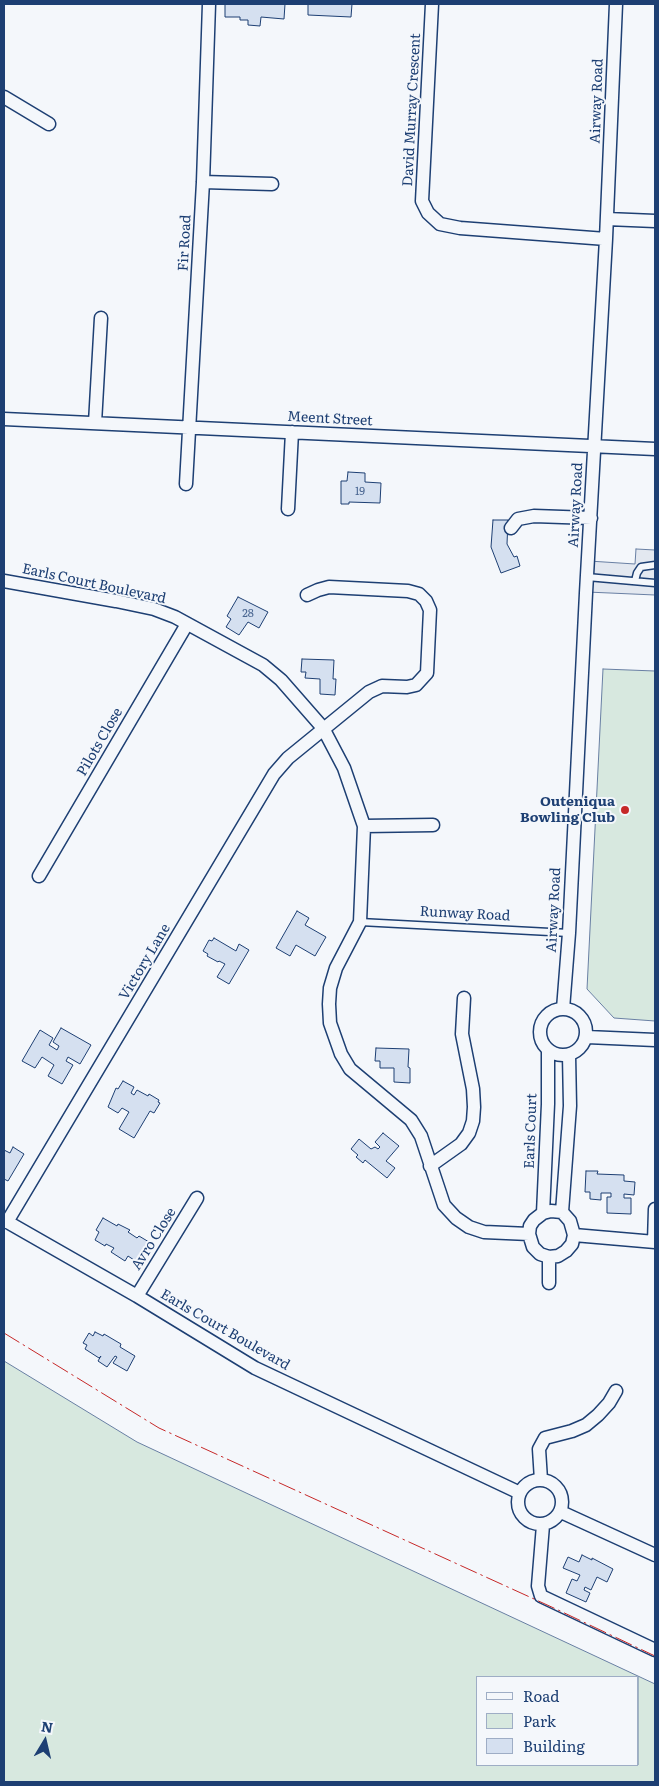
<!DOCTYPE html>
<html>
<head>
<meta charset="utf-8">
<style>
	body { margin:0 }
	#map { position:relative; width:659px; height:1786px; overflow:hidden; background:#f4f7fb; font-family:Literata,serif }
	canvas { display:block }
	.frame { position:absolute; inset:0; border:5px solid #1d3f73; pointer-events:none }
	.legend { position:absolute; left:476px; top:1676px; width:162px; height:90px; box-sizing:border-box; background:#f4f7fb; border:1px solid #9eadc5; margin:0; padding:6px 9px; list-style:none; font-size:15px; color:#1d3f73 }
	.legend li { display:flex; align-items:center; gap:10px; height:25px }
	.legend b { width:25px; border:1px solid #9eadc5 }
	.north { position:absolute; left:20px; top:1716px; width:50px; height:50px; -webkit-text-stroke:4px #f4f7fb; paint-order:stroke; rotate:9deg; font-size:14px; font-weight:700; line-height:20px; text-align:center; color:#1d3f73 }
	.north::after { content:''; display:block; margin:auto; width:18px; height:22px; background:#1d3f73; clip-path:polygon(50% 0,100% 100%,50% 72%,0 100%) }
</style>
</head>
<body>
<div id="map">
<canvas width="659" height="1786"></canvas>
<div class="frame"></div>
<ul class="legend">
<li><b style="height:6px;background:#f4f7fb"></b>Road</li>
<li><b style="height:14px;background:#d7e8df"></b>Park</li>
<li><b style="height:14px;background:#d5e0f0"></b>Building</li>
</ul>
<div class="north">N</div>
</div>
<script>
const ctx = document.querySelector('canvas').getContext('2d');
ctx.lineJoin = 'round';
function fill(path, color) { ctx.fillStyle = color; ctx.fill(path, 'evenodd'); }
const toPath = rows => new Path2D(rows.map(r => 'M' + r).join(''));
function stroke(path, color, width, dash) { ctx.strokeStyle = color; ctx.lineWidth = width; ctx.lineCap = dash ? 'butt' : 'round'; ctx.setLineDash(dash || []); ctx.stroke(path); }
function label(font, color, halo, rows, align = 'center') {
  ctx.font = font + ' Literata,serif'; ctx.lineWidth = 4; ctx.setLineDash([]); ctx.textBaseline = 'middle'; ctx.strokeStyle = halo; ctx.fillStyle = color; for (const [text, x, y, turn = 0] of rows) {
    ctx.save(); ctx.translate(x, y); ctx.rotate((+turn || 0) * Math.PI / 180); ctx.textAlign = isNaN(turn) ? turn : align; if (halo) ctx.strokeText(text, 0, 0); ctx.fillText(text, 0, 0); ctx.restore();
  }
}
const green = toPath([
	[603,669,655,671,655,1021,614,1018,587,989,603,669],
	[4,1361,137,1442,655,1684,655,1782,4,1782,4,1361],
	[478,1677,638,1677,638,1765,478,1765,478,1677]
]);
const parking = toPath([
	[636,549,655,550,655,595,587,592,589,561,635,564,636,549]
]);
const building = toPath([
	[225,4,285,4,284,19,261,17,260,26,248,25,248,20,240,20,240,17,225,17,225,4],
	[308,4,352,4,351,17,308,15,308,4],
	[348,472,365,473,365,482,381,483,380,503,349,502,349,504,341,504,341,481,347,481,348,472],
	[493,520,508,520,507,544,514,557,517,556,520,566,501,573,491,547,493,520],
	[238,597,268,612,259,628,248,622,239,635,226,627,231,619,227,616,238,597],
	[302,659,334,660,333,679,336,679,335,695,320,694,320,679,305,678,306,672,301,672,302,659],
	[297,911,309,918,305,925,326,937,315,956,296,945,290,956,276,948,297,911],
	[214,938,236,951,239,944,249,950,229,984,217,977,225,964,219,961,218,962,207,956,208,954,203,951,209,940,212,941,214,938],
	[61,1028,91,1045,80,1064,68,1057,66,1061,73,1065,62,1084,48,1076,54,1065,42,1057,35,1068,22,1061,40,1030,53,1038,49,1045,57,1050,59,1046,53,1042,61,1028],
	[376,1048,409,1049,408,1067,410,1068,410,1083,394,1082,394,1068,380,1068,380,1061,375,1061,376,1048],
	[123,1081,134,1087,131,1093,134,1095,137,1090,148,1096,149,1094,159,1100,158,1102,160,1103,154,1113,150,1111,134,1138,119,1129,129,1112,122,1108,118,1113,108,1107,116,1088,118,1089,123,1081],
	[383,1133,399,1146,386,1161,395,1168,387,1178,365,1160,363,1163,356,1157,358,1155,351,1149,359,1139,371,1149,375,1147,378,1149,380,1147,375,1142,383,1133],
	[13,1147,24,1154,8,1181,4,1179,4,1150,10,1153,13,1147],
	[586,1171,598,1171,597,1174,624,1175,624,1181,635,1182,634,1195,624,1194,624,1198,631,1198,631,1214,607,1213,607,1197,611,1197,611,1193,601,1193,601,1200,590,1199,590,1192,585,1192,586,1171],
	[103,1218,117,1226,118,1224,130,1230,128,1232,137,1238,139,1236,149,1242,137,1262,128,1256,125,1261,111,1252,114,1248,106,1244,105,1246,95,1240,99,1232,96,1230,103,1218],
	[95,1332,103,1336,104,1334,121,1344,120,1347,135,1356,127,1371,113,1363,117,1357,115,1356,107,1367,98,1361,101,1356,99,1358,85,1349,87,1345,83,1343,89,1333,93,1336,95,1332],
	[582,1555,592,1560,592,1558,613,1569,607,1582,597,1577,591,1590,585,1587,584,1590,590,1593,586,1602,566,1593,572,1579,577,1581,580,1575,563,1568,568,1557,579,1562,582,1555]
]);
const lane = toPath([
	[587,577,655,583],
	[635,581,637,573,641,567,655,565],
	[360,922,569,933]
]);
const street = toPath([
	[432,4,422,201,428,213,440,224,460,228,606,239],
	[4,97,49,124],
	[203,182,272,184],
	[607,219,655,221],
	[4,419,655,449],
	[95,423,101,318],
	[186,484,203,182,209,4],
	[288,509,292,432],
	[511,528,518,519,534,516,591,518],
	[4,581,116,601,154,609,175,617,263,665,281,680,323,728,344,768,364,826,360,922,336,968,330,988,329,1004,330,1023,341,1054,350,1069,411,1120,421,1136,444,1205,456,1218,469,1227,484,1232,529,1234],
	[364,826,433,825],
	[39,876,187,624],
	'540 1032a23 23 0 1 1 46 0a23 23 0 1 1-46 0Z',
	[563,1009,569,933,586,593,606,239,616,4],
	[587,1037,655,1040],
	[430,1166,461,1144,469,1133,473,1121,474,1107,473,1089,462,1034,464,998],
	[551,1211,562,1212,570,1221,574,1235,572,1244,566,1251,558,1256,549,1257,540,1254,533,1247,529,1234,530,1226,534,1220,543,1213,551,1211],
	[562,1212,570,1106,569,1055],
	[543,1213,548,1104,548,1050],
	[4,1220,137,1296,255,1368,520,1493],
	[7,1222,274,774,288,758,369,692,382,686,407,687,416,685,427,673,430,610,426,601,419,594,408,591,329,587,318,590,307,595],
	[574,1235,655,1242],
	[654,1242,655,1209],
	[549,1283,549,1257],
	[137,1296,197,1198],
	'518 1502a22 22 0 1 1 44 0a22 22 0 1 1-44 0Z',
	[541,1480,539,1449,545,1438,572,1431,586,1425,598,1415,609,1403,616,1391],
	[561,1512,655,1555],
	[543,1525,538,1586,541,1596,655,1650]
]);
const power = toPath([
	[4,1333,159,1428,556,1609,655,1656]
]);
const markers = [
	[625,810,5,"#c62828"]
];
const numberNames = [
	["19",360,492],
	["28",248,614]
];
const streetNames = [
	["Airway Road",597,101,-88],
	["David Murray Crescent",412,110,-87],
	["Fir Road",185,243,-87],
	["Meent Street",330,419,3],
	["Airway Road",576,505,-87],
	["Earls Court Boulevard",94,584,12],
	["Pilots Close",100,742,-60],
	["Airway Road",554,910,-87],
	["Runway Road",465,914,3],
	["Victory Lane",145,962,-59],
	["Earls Court",531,1131,-88],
	["Avro Close",154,1239,-58],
	["Earls Court Boulevard",225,1330,30]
];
const poiNames = [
	["Outeniqua",615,802],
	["Bowling Club",615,818]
];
fill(green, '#d7e8df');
stroke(green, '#687fa3', 1);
fill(parking, '#e3e8f0');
stroke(parking, '#687fa3', 1);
fill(building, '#d5e0f0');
stroke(building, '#1d3f73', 1);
stroke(lane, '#1d3f73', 9);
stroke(street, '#1d3f73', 15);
stroke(lane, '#f4f7fb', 6);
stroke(street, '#f4f7fb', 12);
stroke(power, '#c62828', 1, [18, 4, 2.5, 4]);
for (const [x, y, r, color] of markers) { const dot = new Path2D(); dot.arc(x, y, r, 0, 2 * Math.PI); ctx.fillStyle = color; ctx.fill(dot); stroke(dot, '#f4f7fb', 2); }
label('11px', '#4b6792', null, numberNames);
label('14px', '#1d3f73', '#f4f7fb', streetNames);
label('bold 14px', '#1d3f73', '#f4f7fb', poiNames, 'right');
</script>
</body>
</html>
